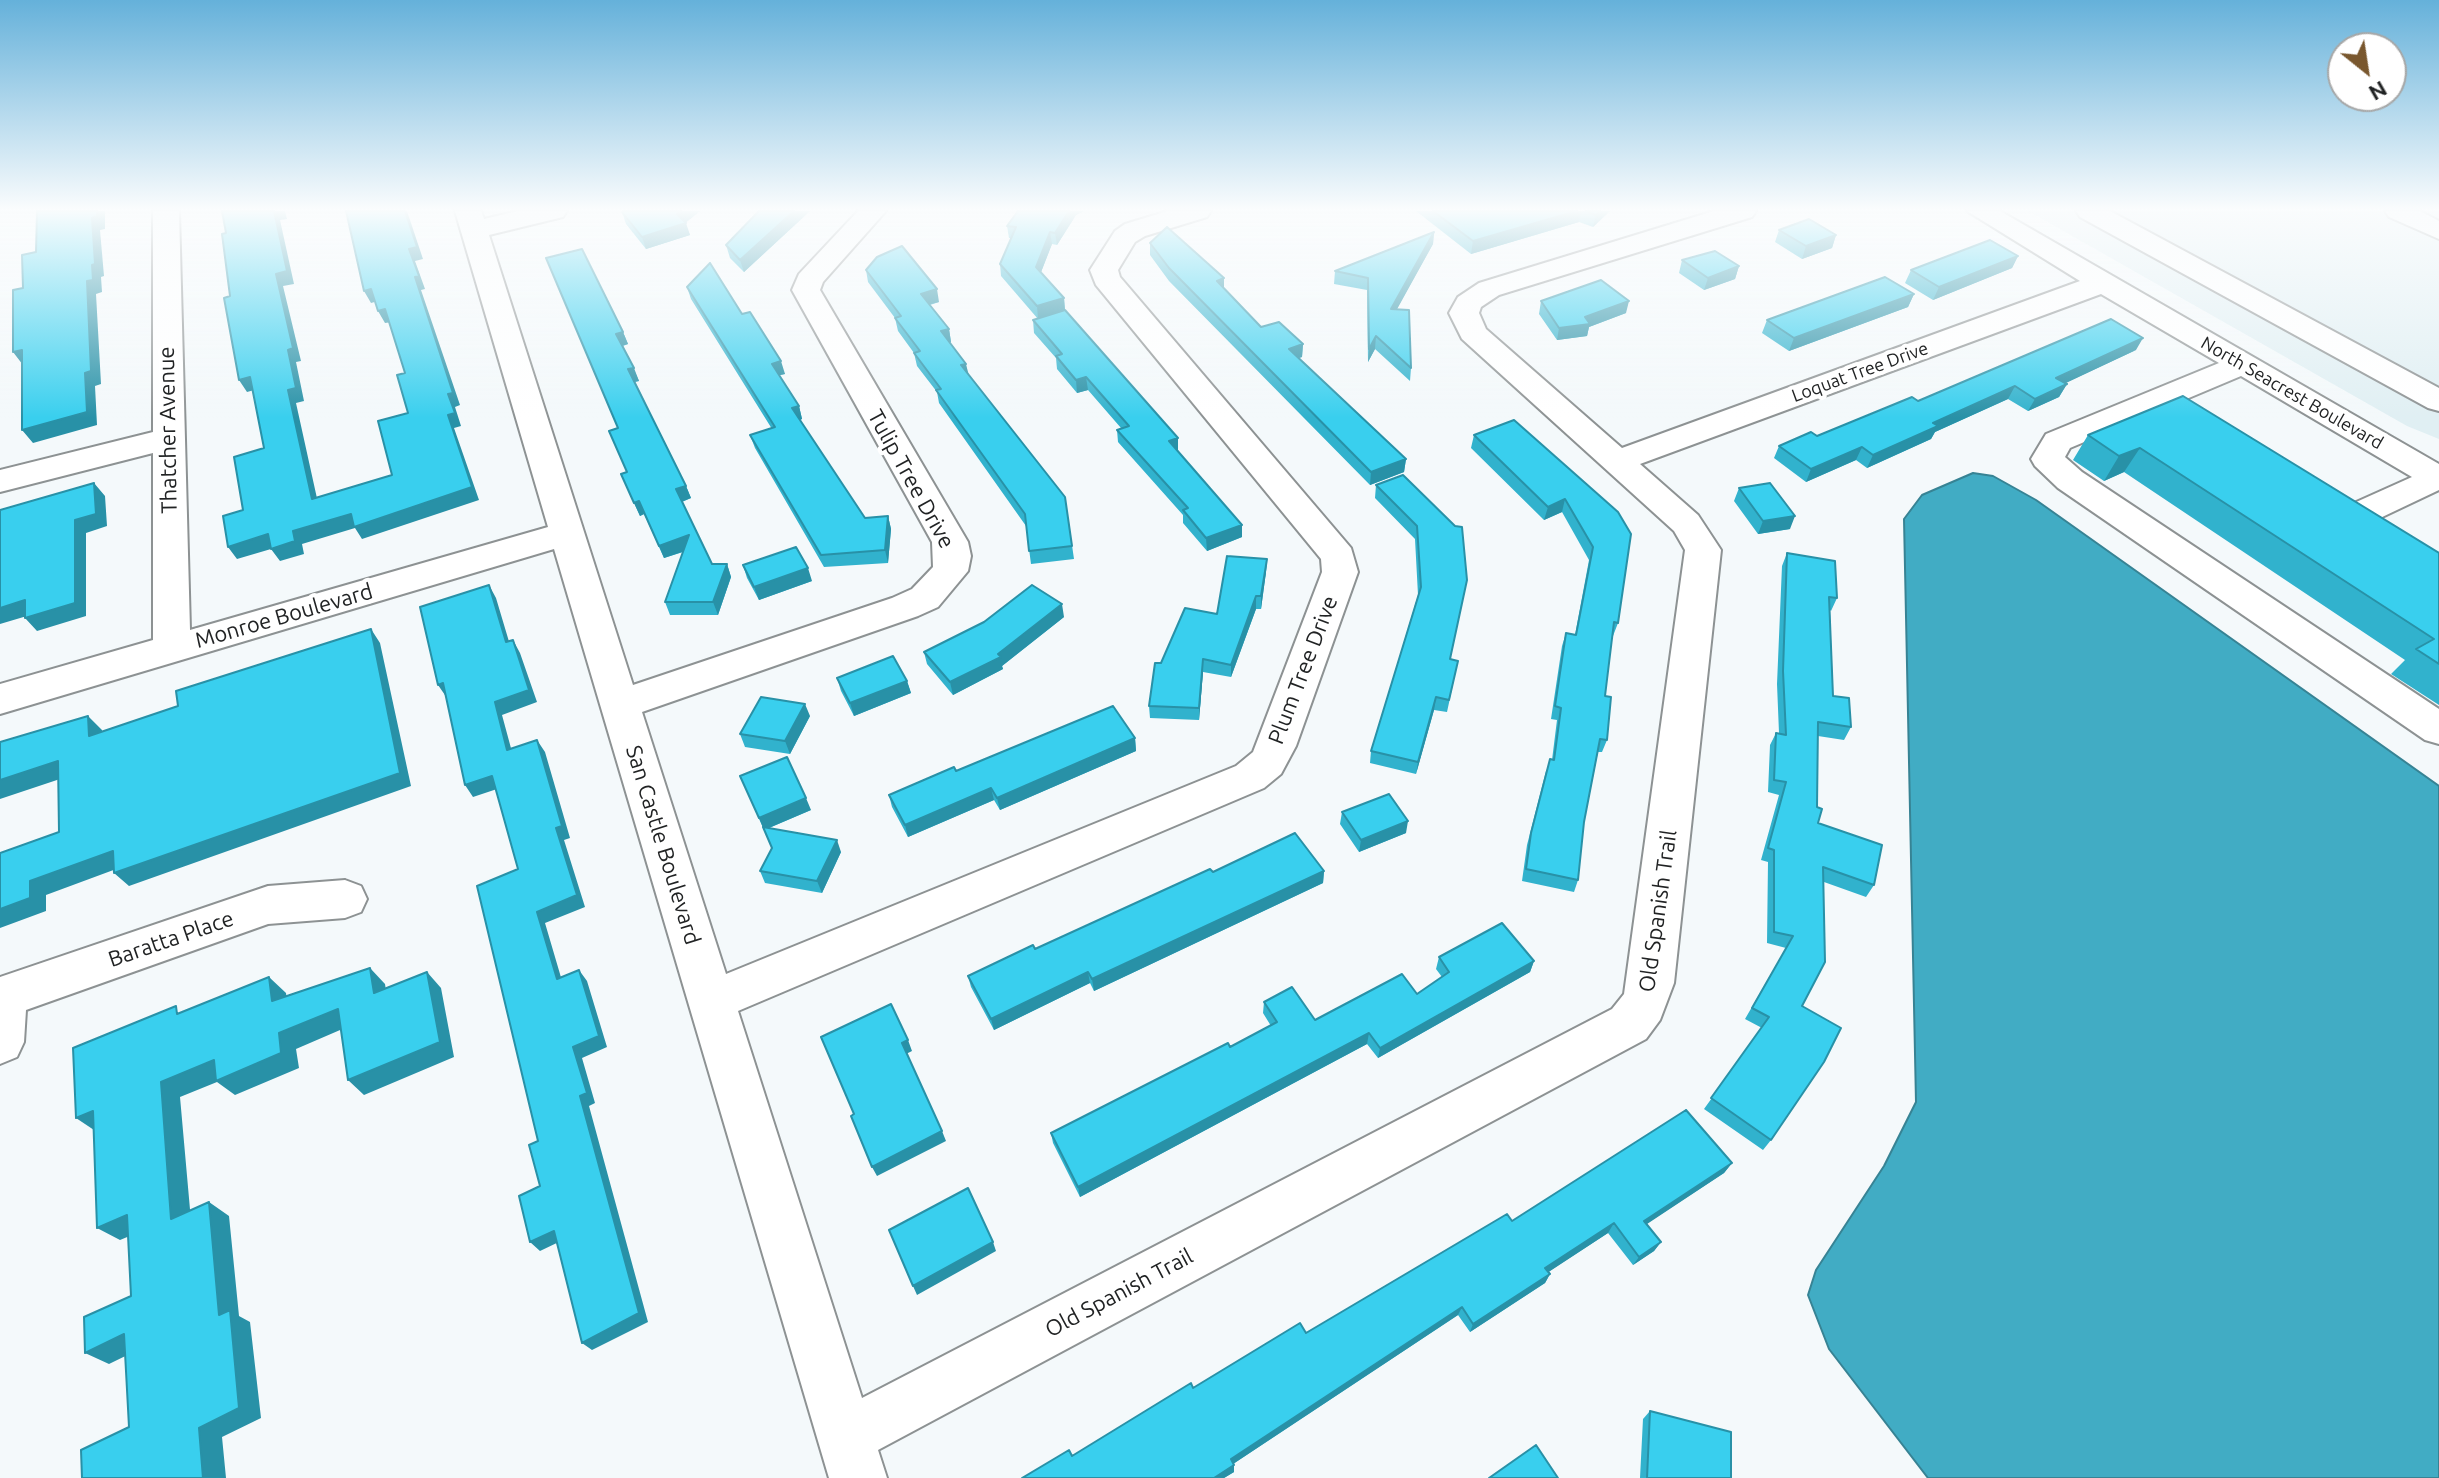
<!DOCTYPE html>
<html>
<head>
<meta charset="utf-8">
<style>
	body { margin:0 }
	#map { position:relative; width:2439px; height:1478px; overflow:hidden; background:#f4f9fb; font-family:Ubuntu,sans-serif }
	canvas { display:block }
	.north { position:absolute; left:2327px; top:32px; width:80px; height:80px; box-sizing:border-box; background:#fff; border:2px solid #a6a7a7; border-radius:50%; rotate:150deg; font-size:22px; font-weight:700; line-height:32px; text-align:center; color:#212324 }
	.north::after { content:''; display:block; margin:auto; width:28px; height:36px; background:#79572e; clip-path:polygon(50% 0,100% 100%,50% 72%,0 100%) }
</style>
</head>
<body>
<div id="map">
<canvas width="2439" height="1478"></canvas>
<div class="north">N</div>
</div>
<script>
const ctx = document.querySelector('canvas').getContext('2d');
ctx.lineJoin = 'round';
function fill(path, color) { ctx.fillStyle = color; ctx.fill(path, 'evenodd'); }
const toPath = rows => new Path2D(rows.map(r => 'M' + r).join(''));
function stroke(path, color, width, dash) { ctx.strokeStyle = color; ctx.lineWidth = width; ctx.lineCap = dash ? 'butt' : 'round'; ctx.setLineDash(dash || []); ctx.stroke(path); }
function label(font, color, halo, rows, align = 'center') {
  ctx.font = font + ' Ubuntu,sans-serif'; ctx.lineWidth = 8; ctx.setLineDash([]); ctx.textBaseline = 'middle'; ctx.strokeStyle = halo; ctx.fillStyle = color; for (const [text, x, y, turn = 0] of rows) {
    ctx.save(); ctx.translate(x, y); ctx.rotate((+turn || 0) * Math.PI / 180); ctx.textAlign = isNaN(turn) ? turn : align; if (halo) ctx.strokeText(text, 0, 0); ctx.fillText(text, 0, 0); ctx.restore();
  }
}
const built = toPath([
	[2028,211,2439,211,2439,439,2407,426]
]);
const water = toPath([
	[1973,473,1993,476,2036,500,2439,786,2439,1478,1928,1478,1829,1349,1808,1295,1816,1270,1884,1166,1916,1102,1904,519,1922,495,1973,473]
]);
const minor = toPath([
	[153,211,179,211,190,630,548,527,455,211,481,211,484,219,518,211,567,211,563,217,489,235,633,685,892,598,912,589,933,567,932,542,792,290,799,274,858,211,886,211,823,282,820,290,968,542,971,556,968,571,938,607,918,616,642,712,726,974,1236,766,1253,752,1322,572,1321,559,1096,285,1090,270,1115,231,1125,224,1168,211,1211,211,1207,217,1145,236,1135,242,1118,270,1120,277,1351,548,1358,572,1296,746,1281,774,1264,788,738,1011,862,1398,1612,1009,1624,994,1685,550,1674,531,1462,339,1449,313,1458,297,1479,283,1714,211,1756,211,1752,217,1499,295,1481,307,1479,313,1486,329,1622,448,2080,281,1967,211,2000,211,2439,464,2439,490,2378,519,2366,522,2354,519,2349,511,2354,503,2412,477,2241,376,2070,448,2065,457,2082,472,2439,709,2439,744,2425,740,2058,488,2035,466,2031,459,2046,434,2219,363,2101,294,1640,464,1698,515,1721,550,1674,983,1660,1020,1646,1039,878,1450,887,1478,829,1478,554,549,0,714,0,684,153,640,153,453,0,492,0,470,153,432,153,211],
	[2076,211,2110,211,2439,388,2439,411,2428,408,2080,217,2076,211],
	[2385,211,2420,211,2439,221,2439,239,2389,217,2385,211],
	[345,880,361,886,367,899,361,912,345,918,268,924,26,1010,24,1042,17,1057,0,1064,0,977,268,886,345,880]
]);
const wall = toPath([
	[624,211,700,211,685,223,690,235,646,249,626,224,622,212],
	[759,211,810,211,744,272,730,258,726,245],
	[1018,211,1084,211,1076,215,1057,245,1052,244,1041,272,1064,298,1065,311,1178,451,1242,525,1242,537,1207,551,1183,523,1183,515,1118,442,1117,430,1121,428,1088,390,1077,393,1057,369,1056,358,1034,333,1033,320,1038,319,1001,276,1000,264,1011,238,1009,238,1007,226],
	[1416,211,1610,211,1593,227,1579,222,1471,254],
	[1779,230,1836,235,1832,248,1802,259,1775,242],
	[1434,232,1433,244,1396,310,1411,368,1410,381,1375,349,1368,362,1367,290,1334,284,1335,271],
	[1150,243,1224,278,1224,288,1261,327,1303,344,1302,357,1299,358,1406,459,1404,472,1370,485,1169,281,1150,255],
	[582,249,623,332,628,344,623,346,639,381,635,382,686,486,691,498,682,502,712,564,727,564,731,577,718,615,670,615,665,602,683,552,664,558,644,514,640,516,621,474,627,472,609,431,618,428,546,258],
	[2018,256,2012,268,1933,300,1905,283,1911,270],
	[1682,260,1739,266,1735,279,1704,290,1679,273],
	[866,270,939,302,930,305,949,329,951,342,950,342,968,375,1065,497,1074,559,1031,564,1026,526,939,403,937,392,917,366,914,353,898,331,895,318,868,282],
	[687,287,742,314,785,374,779,375,799,406,802,419,800,420,865,518,888,516,891,529,888,563,824,567,755,448,750,435,772,429,691,299],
	[1914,294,1908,307,1789,351,1762,333,1767,320],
	[1541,301,1626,313,1589,327,1587,336,1557,340,1539,314],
	[2136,350,2065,383,2067,384,2059,397,2028,411,2008,399,1935,432,1931,439,1867,468,1856,460,1806,482,1774,458,1779,446,1817,436,1918,401],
	[2183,396,2439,553,2439,705,2391,674,2405,660,2124,472,2104,481,2073,460,2088,435],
	[1474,435,1618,512,1618,623,1613,636,1612,636,1605,696,1607,740,1602,752,1598,752,1584,822,1578,880,1574,892,1522,881,1527,845,1546,771,1552,760,1557,720,1551,719,1562,646,1566,633,1575,635,1589,560,1562,512,1544,520,1471,448],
	[1376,485,1455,526,1450,659,1458,661,1447,712,1434,710,1416,774,1370,763,1371,751,1418,595,1415,539,1375,498],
	[1739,488,1790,529,1758,534,1734,501],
	[1787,553,1837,598,1831,611,1830,610,1833,696,1851,727,1844,740,1818,736,1817,807,1818,823,1874,885,1866,897,1824,882,1802,1006,1771,1140,1763,1150,1704,1109,1762,1028,1745,1019,1786,948,1767,943,1768,862,1761,860,1779,795,1768,792,1770,745,1776,733,1779,733,1777,684,1782,566],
	[1267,559,1266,572,1261,609,1256,609,1231,677,1203,672,1199,720,1150,718,1149,706,1161,663,1217,614],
	[743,565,812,581,759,600,747,578],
	[1064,617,1002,666,1003,669,953,695,927,664,924,652,984,622],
	[837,678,907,681,911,693,854,716,841,691],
	[810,716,790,754,745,747,740,734],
	[1135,738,1136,751,1000,810,994,800,908,837,892,807,889,795,956,771],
	[740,776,811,810,769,828,841,852,822,893,765,883,760,871,772,848],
	[1342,812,1406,833,1359,852,1340,824],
	[1324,871,1323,883,1094,991,1090,983,994,1030,971,987,968,976,1035,949,1213,872],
	[1439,957,1534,961,1530,972,1378,1058,1367,1044,1080,1197,1053,1143,1051,1133,1230,1047,1271,1026,1263,1013,1264,1002,1315,1020,1417,994,1442,977,1436,969],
	[1732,1163,1724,1173,1646,1224,1661,1242,1654,1251,1633,1265,1608,1233,1548,1272,1550,1274,1545,1283,1470,1332,1458,1315,1233,1464,1234,1472,1224,1478,1022,1478,1072,1456,1193,1388,1306,1333,1512,1221],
	[1650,1411,1731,1478,1640,1478,1643,1419]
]);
const shadedWall = toPath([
	[97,211,105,211,105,229,100,230,104,276,101,277,102,292,96,294,101,384,95,386,97,425,33,443,22,430,85,373,87,281,92,265,92,218],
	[274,211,285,211,287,219,280,220,294,284,283,286,301,361,296,362,304,401,296,403,320,512,312,499,288,390,288,350,276,274],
	[405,211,407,211,423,259,415,261,425,289,421,290,460,405,455,407,461,426,454,428,479,500,362,539,355,528,302,544,304,554,280,561,271,549,237,559,228,547,268,534,293,531,351,514,358,525,448,415,448,394,415,277,409,249],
	[681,211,700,211,684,224,686,223,690,235,646,249,642,237],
	[794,211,810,211,744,272,740,260],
	[1069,211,1084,211,1076,215,1057,245,1055,233],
	[1577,211,1581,211,1579,222,1471,254,1473,241],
	[1600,211,1610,211,1593,227,1596,215],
	[1050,232,1052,244,1038,280,1036,267],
	[1434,232,1433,244,1390,322,1391,309],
	[1836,235,1832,248,1802,259,1806,246],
	[2018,256,2012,268,1933,300,1939,287],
	[1739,266,1735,279,1704,290,1708,278],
	[1224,278,1224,291,1217,281],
	[371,289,378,301,371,303,364,291],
	[937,289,939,302,923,306,921,294],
	[1914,294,1908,307,1789,351,1794,338],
	[1064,298,1065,311,1038,319,1037,306],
	[1629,301,1626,313,1589,327,1587,336,1557,340,1559,328,1585,317],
	[385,309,392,322,385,323,378,311],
	[949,329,951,342,944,344,941,331],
	[623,332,628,344,621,346,616,334],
	[1376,336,1375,349,1368,362,1369,349],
	[2143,338,2136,350,2049,391,2056,378],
	[1303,344,1302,357,1289,361,1289,349],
	[22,350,23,365,13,352],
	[781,361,785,374,776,376,772,364],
	[966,364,969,376,961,365],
	[634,368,639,381,633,382,628,369],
	[250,377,258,389,247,392,239,380],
	[1086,377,1088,390,1077,393,1076,380],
	[2067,384,2059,397,2028,411,2035,399],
	[2015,386,2008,399,1935,432,1931,439,1867,468,1873,455,1933,423],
	[799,406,802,419,796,421,792,408],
	[1178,438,1178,451,1169,441],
	[1862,447,1856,460,1806,482,1811,469],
	[2140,448,2124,472,2104,481,2119,456],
	[1406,459,1404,472,1370,485,1371,472],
	[94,483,105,496,107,526,86,533,86,616,37,631,25,618],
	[686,486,691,498,681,502,676,489],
	[1565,499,1562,512,1544,520,1548,507],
	[639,501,644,514,640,516,634,503],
	[888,516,891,529,888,563,885,550],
	[1795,516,1790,529,1758,534,1763,521],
	[1242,525,1242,537,1207,551,1206,538],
	[689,535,694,548,664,558,659,546],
	[1267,559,1266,572,1261,609,1261,596],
	[727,564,731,577,718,615,713,602],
	[808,568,812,581,759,600,754,587],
	[489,585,496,598,513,655,506,642],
	[1256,596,1256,609,1231,677,1231,665],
	[25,600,37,613,0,624,0,608],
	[1062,604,1064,617,1002,666,1003,669,953,695,950,682,998,654],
	[371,629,380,643,411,786,129,886,114,873],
	[513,640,520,653,537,702,502,715,515,763,507,750,495,702],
	[1203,659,1203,672,1199,720,1199,708],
	[907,681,911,693,854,716,850,703],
	[443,683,447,698,438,685],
	[1436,697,1434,710,1416,774,1418,762],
	[805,704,810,716,790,754,785,741],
	[88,716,102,730,103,750,89,736],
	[1135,738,1136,751,1000,810,997,798],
	[537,740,545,752,570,838,564,840,585,907,545,923,565,991,557,979,537,912,556,828],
	[58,761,72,775,0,799,0,780],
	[492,776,500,788,473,797,465,785],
	[991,788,994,800,908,837,905,825],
	[806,798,811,810,764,830,759,818],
	[1408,821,1406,833,1359,852,1361,840],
	[837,840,841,852,822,893,817,881],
	[113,851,127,865,46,895,46,911,0,928,0,909,30,881],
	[1324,871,1323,883,1094,991,1092,979],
	[1534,961,1530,972,1378,1058,1380,1048],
	[370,968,385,984,389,1009,374,993],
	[579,970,587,981,607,1047,582,1058,595,1103,589,1106,648,1322,592,1350,582,1343,573,1047],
	[427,972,441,988,454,1057,364,1095,348,1080],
	[1088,972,1090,983,994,1030,991,1019],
	[269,977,286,993,289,1017,272,1001],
	[338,1009,354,1024,296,1049,299,1068,235,1095,217,1082,180,1097,192,1232,171,1219,161,1082],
	[1369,1033,1367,1044,1080,1197,1078,1187],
	[908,1040,912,1051,906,1054,902,1043],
	[93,1111,97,1132,76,1118],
	[942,1131,946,1141,877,1176,872,1167],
	[1732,1163,1724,1173,1638,1230,1644,1221],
	[209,1202,229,1216,239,1316,250,1322,261,1418,222,1437,226,1478,203,1478,199,1428,219,1315],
	[127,1215,149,1228,120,1240,97,1228],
	[1614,1223,1608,1233,1541,1277,1545,1268],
	[554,1231,563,1240,540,1251,530,1242],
	[993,1242,996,1251,917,1295,913,1286],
	[1661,1242,1654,1251,1633,1265,1639,1257],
	[1550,1274,1545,1283,1470,1332,1473,1324],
	[1462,1307,1458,1315,1230,1466,1231,1459],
	[124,1334,148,1345,109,1364,85,1353],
	[1234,1465,1234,1472,1224,1478,1214,1478]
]);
const building = toPath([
	[37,211,97,211,97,216,92,218,95,264,92,265,93,280,87,281,91,371,85,373,87,412,22,430,22,350,13,352,13,290,23,288,22,255,36,252,37,211],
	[222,211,274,211,287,271,276,274,293,348,288,350,296,388,288,390,312,499,392,475,378,421,408,413,397,375,405,373,385,309,378,311,371,289,364,291,346,211,405,211,417,247,409,249,419,276,415,277,453,393,448,394,455,413,448,415,472,487,354,527,351,514,293,531,295,541,271,549,268,534,228,547,223,516,243,510,234,457,264,448,250,377,239,380,224,298,230,296,222,234,226,233,222,211],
	[624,211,681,211,677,214,686,223,642,237,622,212,624,211],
	[759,211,794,211,740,260,726,245,759,211],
	[1018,211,1069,211,1055,233,1050,232,1036,267,1064,298,1037,306,1000,264,1016,227,1007,226,1018,211],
	[1433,211,1577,211,1473,241,1433,211],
	[1586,211,1600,211,1596,215,1586,211],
	[1809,219,1836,235,1806,246,1779,230,1809,219],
	[1167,227,1224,278,1217,281,1261,327,1279,322,1303,344,1289,349,1406,459,1371,472,1169,268,1150,243,1167,227],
	[1434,232,1391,309,1409,310,1411,368,1376,336,1369,349,1368,278,1335,271,1434,232],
	[1990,240,2018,256,1939,287,1911,270,1990,240],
	[902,246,937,289,921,294,949,329,941,331,966,364,961,365,1065,497,1072,546,1029,551,1025,514,936,390,941,389,914,353,920,351,895,318,901,316,866,270,877,257,902,246],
	[582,249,623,332,616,334,634,368,628,369,686,486,676,489,712,564,727,564,713,602,665,602,689,535,659,546,639,501,634,503,621,474,627,472,609,431,618,428,546,258,582,249],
	[1715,251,1739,266,1708,278,1682,260,1715,251],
	[710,263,742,314,750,312,781,361,772,364,799,406,792,408,865,518,888,516,885,550,821,555,750,435,775,427,687,287,710,263],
	[1885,277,1914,294,1794,338,1767,320,1885,277],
	[1601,280,1629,301,1585,317,1590,324,1559,328,1541,301,1601,280],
	[1065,310,1178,438,1169,441,1242,525,1206,538,1183,510,1188,508,1117,430,1129,426,1086,377,1076,380,1056,356,1062,354,1033,320,1065,310],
	[2111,319,2143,338,2056,378,2067,384,2035,399,2015,386,1933,423,1938,426,1873,455,1862,447,1811,469,1779,446,1811,432,1817,436,1912,397,1918,401,2111,319],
	[2183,396,2439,553,2439,664,2416,649,2434,639,2140,448,2119,456,2088,435,2183,396],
	[1514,420,1618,512,1631,534,1618,623,1614,622,1605,696,1611,697,1607,740,1600,739,1584,822,1578,880,1526,869,1531,833,1550,759,1554,760,1561,708,1555,706,1566,633,1576,635,1593,547,1565,499,1548,507,1474,435,1514,420],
	[1403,475,1455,526,1462,527,1467,580,1450,659,1458,661,1449,700,1436,697,1418,762,1371,751,1421,587,1417,526,1376,485,1403,475],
	[94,483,96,514,75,520,75,603,25,618,25,600,0,608,0,510,94,483],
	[1770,483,1795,516,1763,521,1739,488,1770,483],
	[796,547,808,568,754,587,743,565,796,547],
	[1787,553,1835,561,1837,598,1829,597,1833,696,1849,698,1851,727,1818,722,1817,807,1822,809,1818,823,1882,845,1874,885,1823,867,1825,962,1802,1006,1841,1028,1824,1062,1771,1140,1711,1098,1769,1017,1752,1008,1793,936,1774,932,1774,850,1768,848,1786,782,1774,780,1776,733,1786,735,1783,671,1787,553],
	[1227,556,1267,559,1261,596,1256,596,1231,665,1203,659,1199,708,1149,706,1155,663,1161,663,1185,608,1217,614,1227,556],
	[489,585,506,642,513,640,529,690,495,702,507,750,537,740,562,826,556,828,577,895,537,912,557,979,579,970,599,1036,573,1047,587,1093,580,1096,639,1313,582,1343,554,1231,530,1242,519,1196,540,1186,529,1145,538,1141,477,886,518,869,492,776,465,785,443,683,438,685,420,607,489,585],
	[1032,585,1062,604,998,654,1001,657,950,682,924,652,984,622,1032,585],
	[371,629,400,773,114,873,113,851,30,881,30,898,0,909,0,853,59,832,58,761,0,780,0,742,88,716,89,736,178,706,176,691,371,629],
	[893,656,907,681,850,703,837,678,893,656],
	[761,697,805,704,785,741,740,734,761,697],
	[1113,706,1135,738,997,798,991,788,905,825,889,795,954,767,956,771,1113,706],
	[787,757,806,798,759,818,740,776,787,757],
	[1389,794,1408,821,1361,840,1342,812,1389,794],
	[763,827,837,840,817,881,760,871,772,848,763,827],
	[1295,833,1324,871,1092,979,1088,972,991,1019,968,976,1033,945,1035,949,1210,869,1213,872,1295,833],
	[1502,923,1534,961,1380,1048,1369,1033,1078,1187,1051,1133,1228,1043,1230,1047,1277,1022,1264,1002,1292,987,1315,1020,1402,974,1417,994,1449,972,1439,957,1502,923],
	[370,968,374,993,427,972,440,1042,348,1080,338,1009,279,1033,281,1053,216,1081,214,1060,161,1082,171,1219,209,1202,219,1315,230,1310,239,1408,199,1428,203,1478,82,1478,81,1450,129,1427,124,1334,85,1353,84,1317,131,1296,127,1215,97,1228,93,1111,76,1118,73,1048,176,1006,177,1014,269,977,272,1001,370,968],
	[891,1004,908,1040,902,1043,942,1131,872,1167,851,1116,854,1114,821,1037,891,1004],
	[1686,1110,1732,1163,1644,1221,1661,1242,1639,1257,1614,1223,1545,1268,1550,1274,1473,1324,1462,1307,1231,1459,1234,1465,1214,1478,1022,1478,1069,1450,1072,1456,1191,1383,1193,1388,1300,1323,1306,1333,1507,1214,1512,1221,1686,1110],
	[968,1188,993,1242,913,1286,889,1230,968,1188],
	[1650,1411,1731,1432,1731,1478,1647,1478,1650,1411],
	[1536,1445,1558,1478,1489,1478,1536,1445]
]);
const farStreetnames = [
	["Loquat Tree Drive",1860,372,-20],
	["North Seacrest Boulevard",2292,393,30]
];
const streetNames = [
	["Thatcher Avenue",168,430,-91],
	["Tulip Tree Drive",911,479,61],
	["Monroe Boulevard",284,616,-16],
	["Plum Tree Drive",1303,670,-69],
	["San Castle Boulevard",663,845,73],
	["Old Spanish Trail",1658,911,-82],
	["Baratta Place",171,939,-19],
	["Old Spanish Trail",1119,1293,-28]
];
fill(built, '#e0eff3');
fill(water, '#41acc4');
stroke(water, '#378394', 2);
stroke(minor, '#8d9293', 4);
fill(minor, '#fff');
fill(wall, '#31b2cd');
fill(shadedWall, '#2891a7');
fill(building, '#39cfee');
stroke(building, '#2891a7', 2);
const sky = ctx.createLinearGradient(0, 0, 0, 418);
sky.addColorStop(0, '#65b1da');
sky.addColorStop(0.5, '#fafcfd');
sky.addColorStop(1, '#fafcfd00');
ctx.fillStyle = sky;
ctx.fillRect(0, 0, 2439, 418);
label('18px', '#212324', '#fff', farStreetnames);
label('22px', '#212324', '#fff', streetNames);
</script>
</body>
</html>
